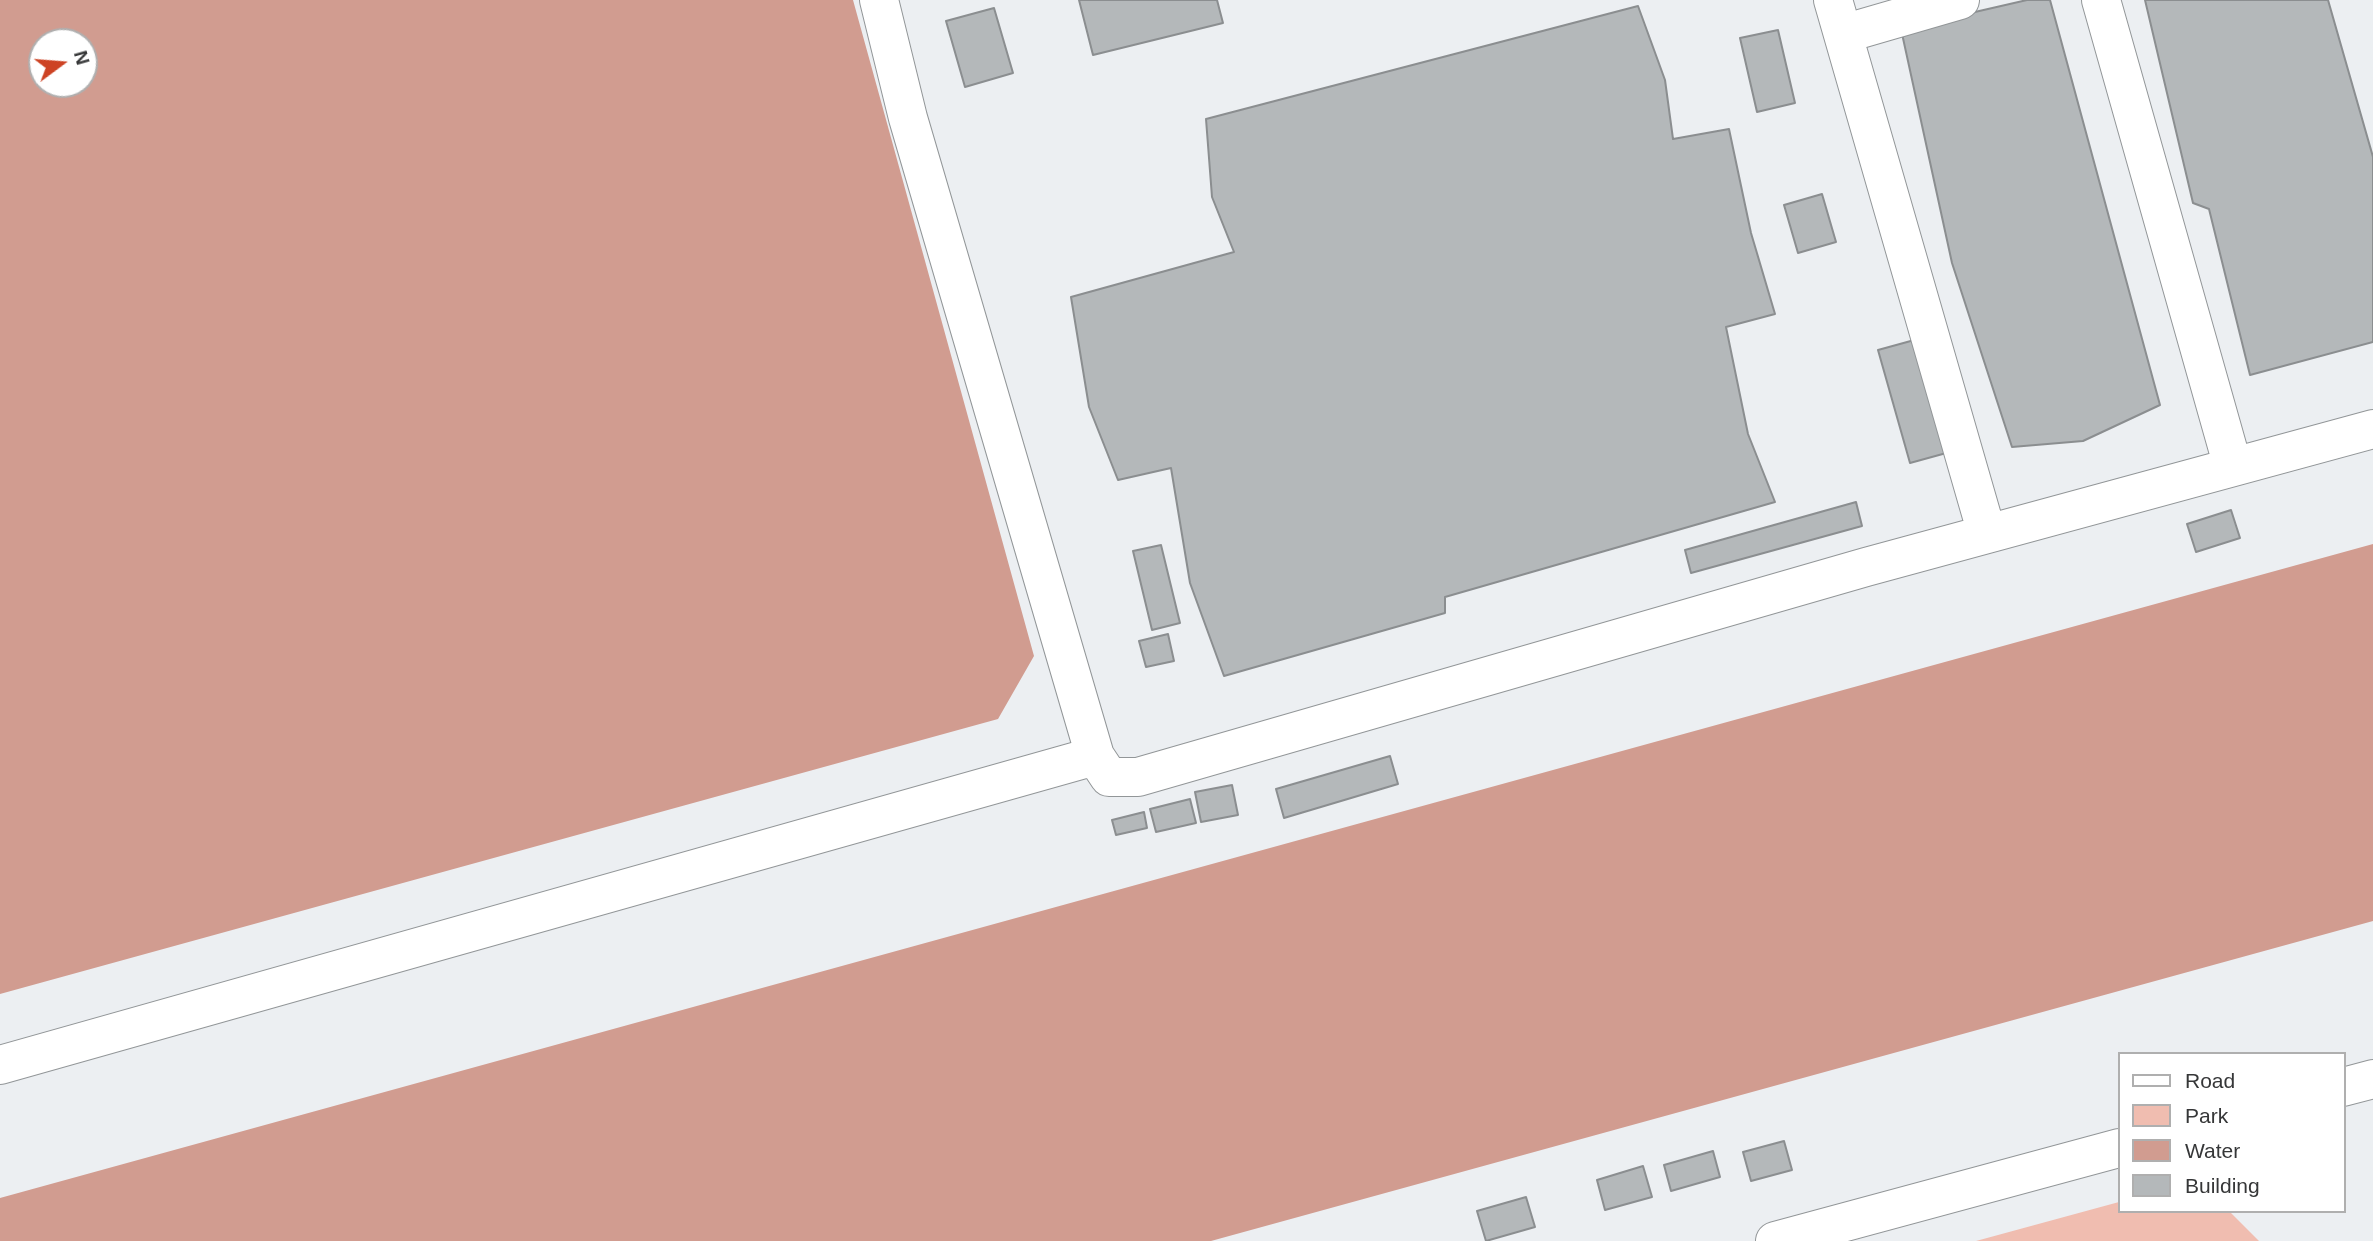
<!DOCTYPE html>
<html>
<head>
<meta charset="utf-8">
<style>
	body { margin:0 }
	#map { position:relative; width:2373px; height:1241px; overflow:hidden; background:#eceff2; font-family:Arial,sans-serif }
	canvas { display:block }
	.legend { position:absolute; left:2118px; top:1052px; width:228px; height:161px; box-sizing:border-box; background:#fff; border:2px solid #afafaf; margin:0; padding:9px 12px; list-style:none; font-size:21px; color:#363738 }
	.legend li { display:flex; align-items:center; gap:14px; height:35px }
	.legend b { width:35px; border:2px solid #afafaf }
	.north { position:absolute; left:28px; top:28px; width:70px; height:70px; box-sizing:border-box; background:#fff; border:2px solid #afafaf; border-radius:50%; rotate:74deg; font-size:19px; font-weight:700; line-height:28px; text-align:center; color:#363738 }
	.north::after { content:''; display:block; margin:auto; width:24px; height:32px; background:#cd4324; clip-path:polygon(50% 0,100% 100%,50% 72%,0 100%) }
</style>
</head>
<body>
<div id="map">
<canvas width="2373" height="1241"></canvas>
<ul class="legend">
<li><b style="height:9px;background:#fff"></b>Road</li>
<li><b style="height:19px;background:#f0bdb0"></b>Park</li>
<li><b style="height:19px;background:#d19c90"></b>Water</li>
<li><b style="height:19px;background:#b4b8ba"></b>Building</li>
</ul>
<div class="north">N</div>
</div>
<script>
const ctx = document.querySelector('canvas').getContext('2d');
ctx.lineJoin = 'round';
function fill(path, color) { ctx.fillStyle = color; ctx.fill(path, 'evenodd'); }
const toPath = rows => new Path2D(rows.map(r => 'M' + r).join(''));
function stroke(path, color, width, dash) { ctx.strokeStyle = color; ctx.lineWidth = width; ctx.lineCap = dash ? 'butt' : 'round'; ctx.setLineDash(dash || []); ctx.stroke(path); }
const green = toPath([
	[2119,1202,2119,1211,2229,1211,2259,1241,1976,1241]
]);
const water = toPath([
	[0,0,853,0,1034,656,998,719,0,994],
	[42,42,84,42,84,84,42,84],
	[2373,544,2373,921,1211,1241,0,1241,0,1198]
]);
const building = toPath([
	[1079,0,1217,0,1223,23,1093,55,1079,0],
	[2027,0,2050,0,2160,405,2083,441,2012,447,1952,263,1901,29,2027,0],
	[2145,0,2328,0,2373,157,2373,342,2250,375,2209,209,2193,203,2145,0],
	[1638,6,1665,80,1673,139,1729,129,1751,233,1775,314,1726,327,1748,434,1775,502,1445,597,1445,613,1224,676,1190,583,1171,468,1118,480,1089,407,1071,297,1234,252,1212,197,1206,119,1638,6],
	[994,8,1013,73,965,87,946,21,994,8],
	[1778,30,1795,103,1757,112,1740,38,1778,30],
	[1822,194,1836,242,1798,253,1784,205,1822,194],
	[1918,339,1950,452,1910,463,1878,350,1918,339],
	[1856,502,1862,526,1691,573,1685,550,1856,502],
	[2231,510,2240,538,2196,552,2187,524,2231,510],
	[1161,545,1180,623,1152,630,1133,551,1161,545],
	[1168,634,1174,661,1146,667,1139,641,1168,634],
	[1390,756,1398,784,1284,818,1276,789,1390,756],
	[1232,785,1238,815,1201,822,1195,792,1232,785],
	[1190,799,1196,823,1156,832,1150,809,1190,799],
	[1144,812,1147,828,1116,835,1112,820,1144,812],
	[1784,1141,1792,1170,1751,1181,1743,1152,1784,1141],
	[1713,1151,1720,1177,1671,1191,1664,1165,1713,1151],
	[1643,1166,1652,1197,1605,1210,1597,1180,1643,1166],
	[1526,1197,1535,1227,1486,1241,1477,1211,1526,1197]
]);
const minor = toPath([
	[879,0,908,118,1095,756,1109,777,1138,777,1866,567,2373,429],
	[1833,0,1987,534],
	[2101,0,2233,467],
	[1843,34,1960,0],
	[0,1065,1095,756],
	[2343,1087,2373,1079],
	[1775,1241,2119,1148]
]);
fill(green, '#f0bdb0');
fill(water, '#d19c90');
fill(building, '#b4b8ba');
stroke(building, '#8b8e90', 2);
stroke(minor, '#929698', 40);
stroke(minor, '#fff', 38);
</script>
</body>
</html>
